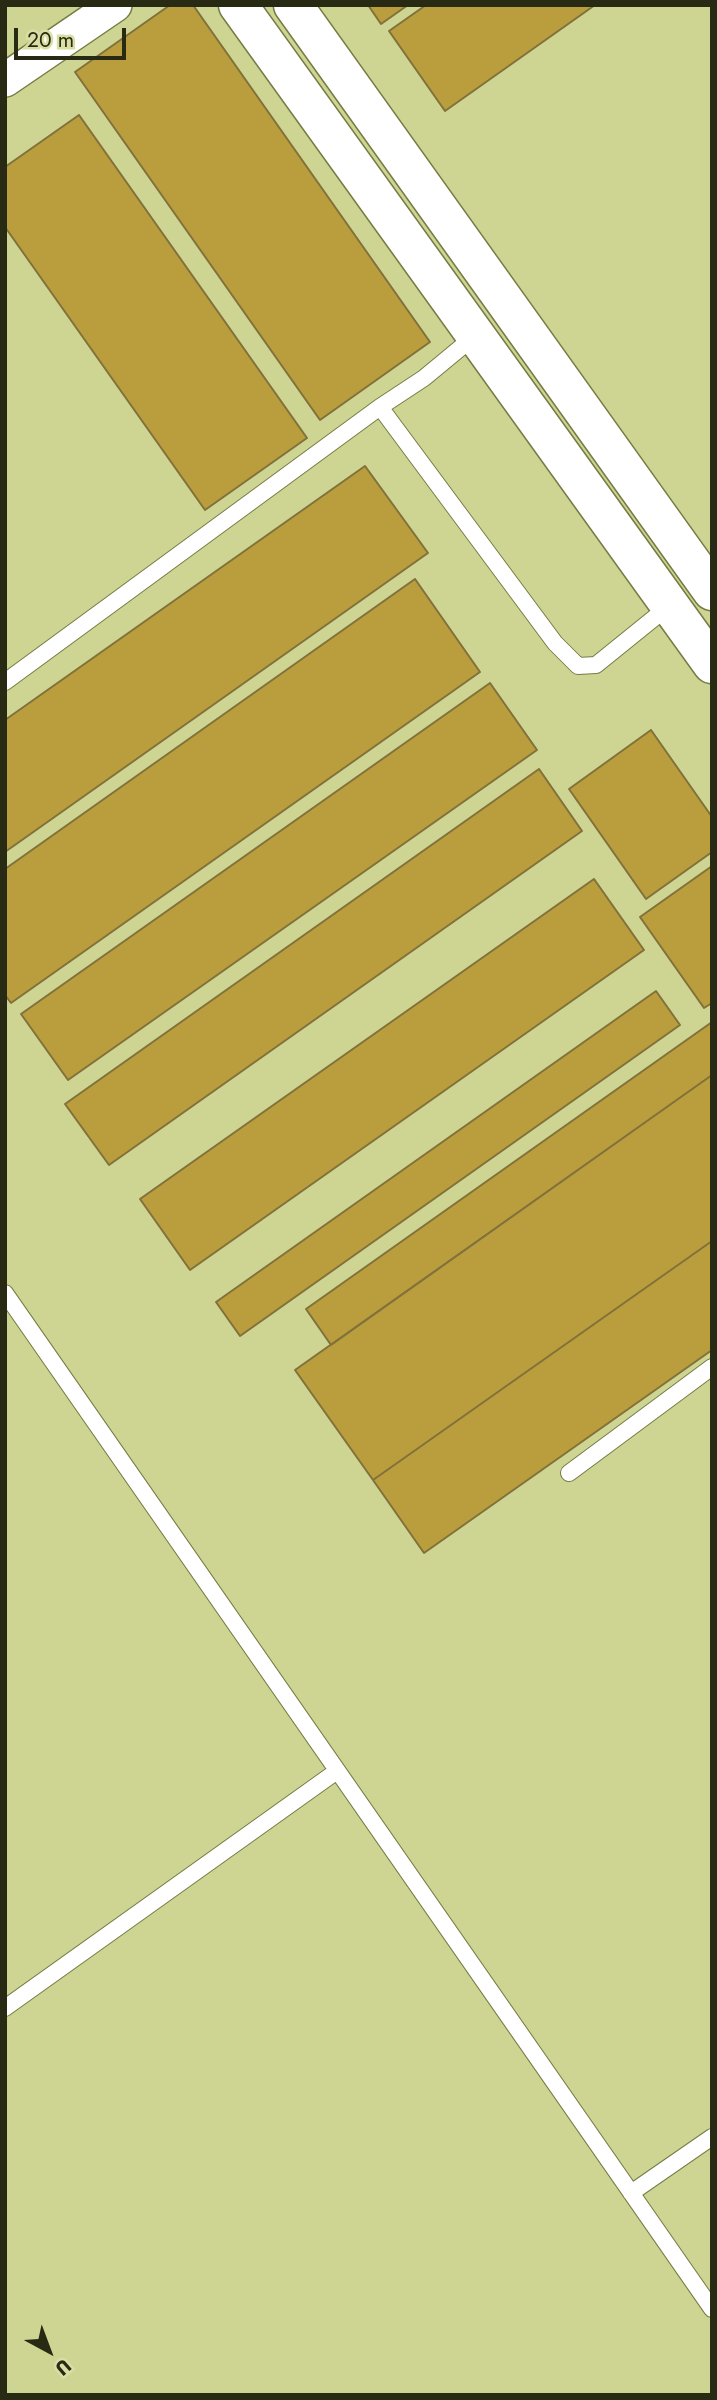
<!DOCTYPE html>
<html>
<head>
<meta charset="utf-8">
<style>
	body { margin:0 }
	#map { position:relative; width:717px; height:2400px; overflow:hidden; background:#d9dfa4; font-family:Jost,sans-serif }
	canvas { display:block }
	.frame { position:absolute; inset:0; border:7px solid #282a13; pointer-events:none }
	.north { position:absolute; left:14px; top:2316px; width:70px; height:70px; -webkit-text-stroke:5px #d9dfa4; paint-order:stroke; rotate:139deg; font-size:19px; font-weight:700; line-height:28px; text-align:center; color:#282a13 }
	.north::after { content:''; display:block; margin:auto; width:24px; height:32px; background:#282a13; clip-path:polygon(50% 0,100% 100%,50% 72%,0 100%) }
	.scale { position:absolute; left:14px; top:28px; width:112px; height:32px; box-sizing:border-box; border:4px solid #282a13; border-top:0; padding-left:9px; font-size:21px; line-height:24px; white-space:nowrap; color:#282a13; -webkit-text-stroke:5px #d9dfa4; paint-order:stroke }
</style>
</head>
<body>
<div id="map">
<canvas width="717" height="2400"></canvas>
<div class="frame"></div>
<div class="north">U</div>
<div class="scale">20 m</div>
</div>
<script>
const ctx = document.querySelector('canvas').getContext('2d');
ctx.lineJoin = 'round';
function fill(path, color) { ctx.fillStyle = color; ctx.fill(path, 'evenodd'); }
const toPath = rows => new Path2D(rows.map(r => 'M' + r).join(''));
function stroke(path, color, width, dash) { ctx.strokeStyle = color; ctx.lineWidth = width; ctx.lineCap = dash ? 'butt' : 'round'; ctx.setLineDash(dash || []); ctx.stroke(path); }
const built = toPath([
	[5,5,712,5,712,2395,5,2395]
]);
const building = toPath([
	[170,5,193,5,430,342,320,420,75,72,170,5],
	[368,5,408,5,381,24,368,5],
	[426,5,595,5,445,111,389,31,426,5],
	[79,115,307,438,205,510,5,227,5,167,79,115],
	[365,466,428,553,5,852,5,720,365,466],
	[415,579,480,672,11,1003,5,995,5,869,415,579],
	[490,683,537,750,68,1080,21,1014,490,683],
	[651,730,712,817,712,852,646,899,569,789,651,730],
	[539,769,582,831,109,1165,65,1104,539,769],
	[712,866,712,1003,704,1008,640,917,712,866],
	[594,879,644,950,190,1270,140,1199,594,879],
	[656,991,680,1025,240,1336,216,1302,656,991],
	[712,1022,712,1075,331,1345,306,1309,712,1022],
	[712,1075,712,1241,373,1480,295,1370,712,1075],
	[712,1241,712,1350,424,1553,373,1480,712,1241]
]);
const lane = toPath([
	[476,335,424,378,380,407,555,643,578,666,596,665,669,606],
	[5,682,380,407],
	[5,1293,712,2309],
	[569,1473,712,1367],
	[5,2008,337,1771],
	[631,2193,712,2137]
]);
const street = toPath([
	[5,80,115,5]
]);
const secondary = toPath([
	[238,5,712,664],
	[293,5,712,591]
]);
fill(built, '#ced593');
fill(building, '#ba9e3d');
stroke(building, '#81713a', 2);
stroke(lane, '#777b44', 18);
stroke(street, '#777b44', 36);
stroke(secondary, '#777b44', 41);
stroke(lane, '#fff', 16);
stroke(street, '#fff', 33);
stroke(secondary, '#fff', 38);
</script>
</body>
</html>
